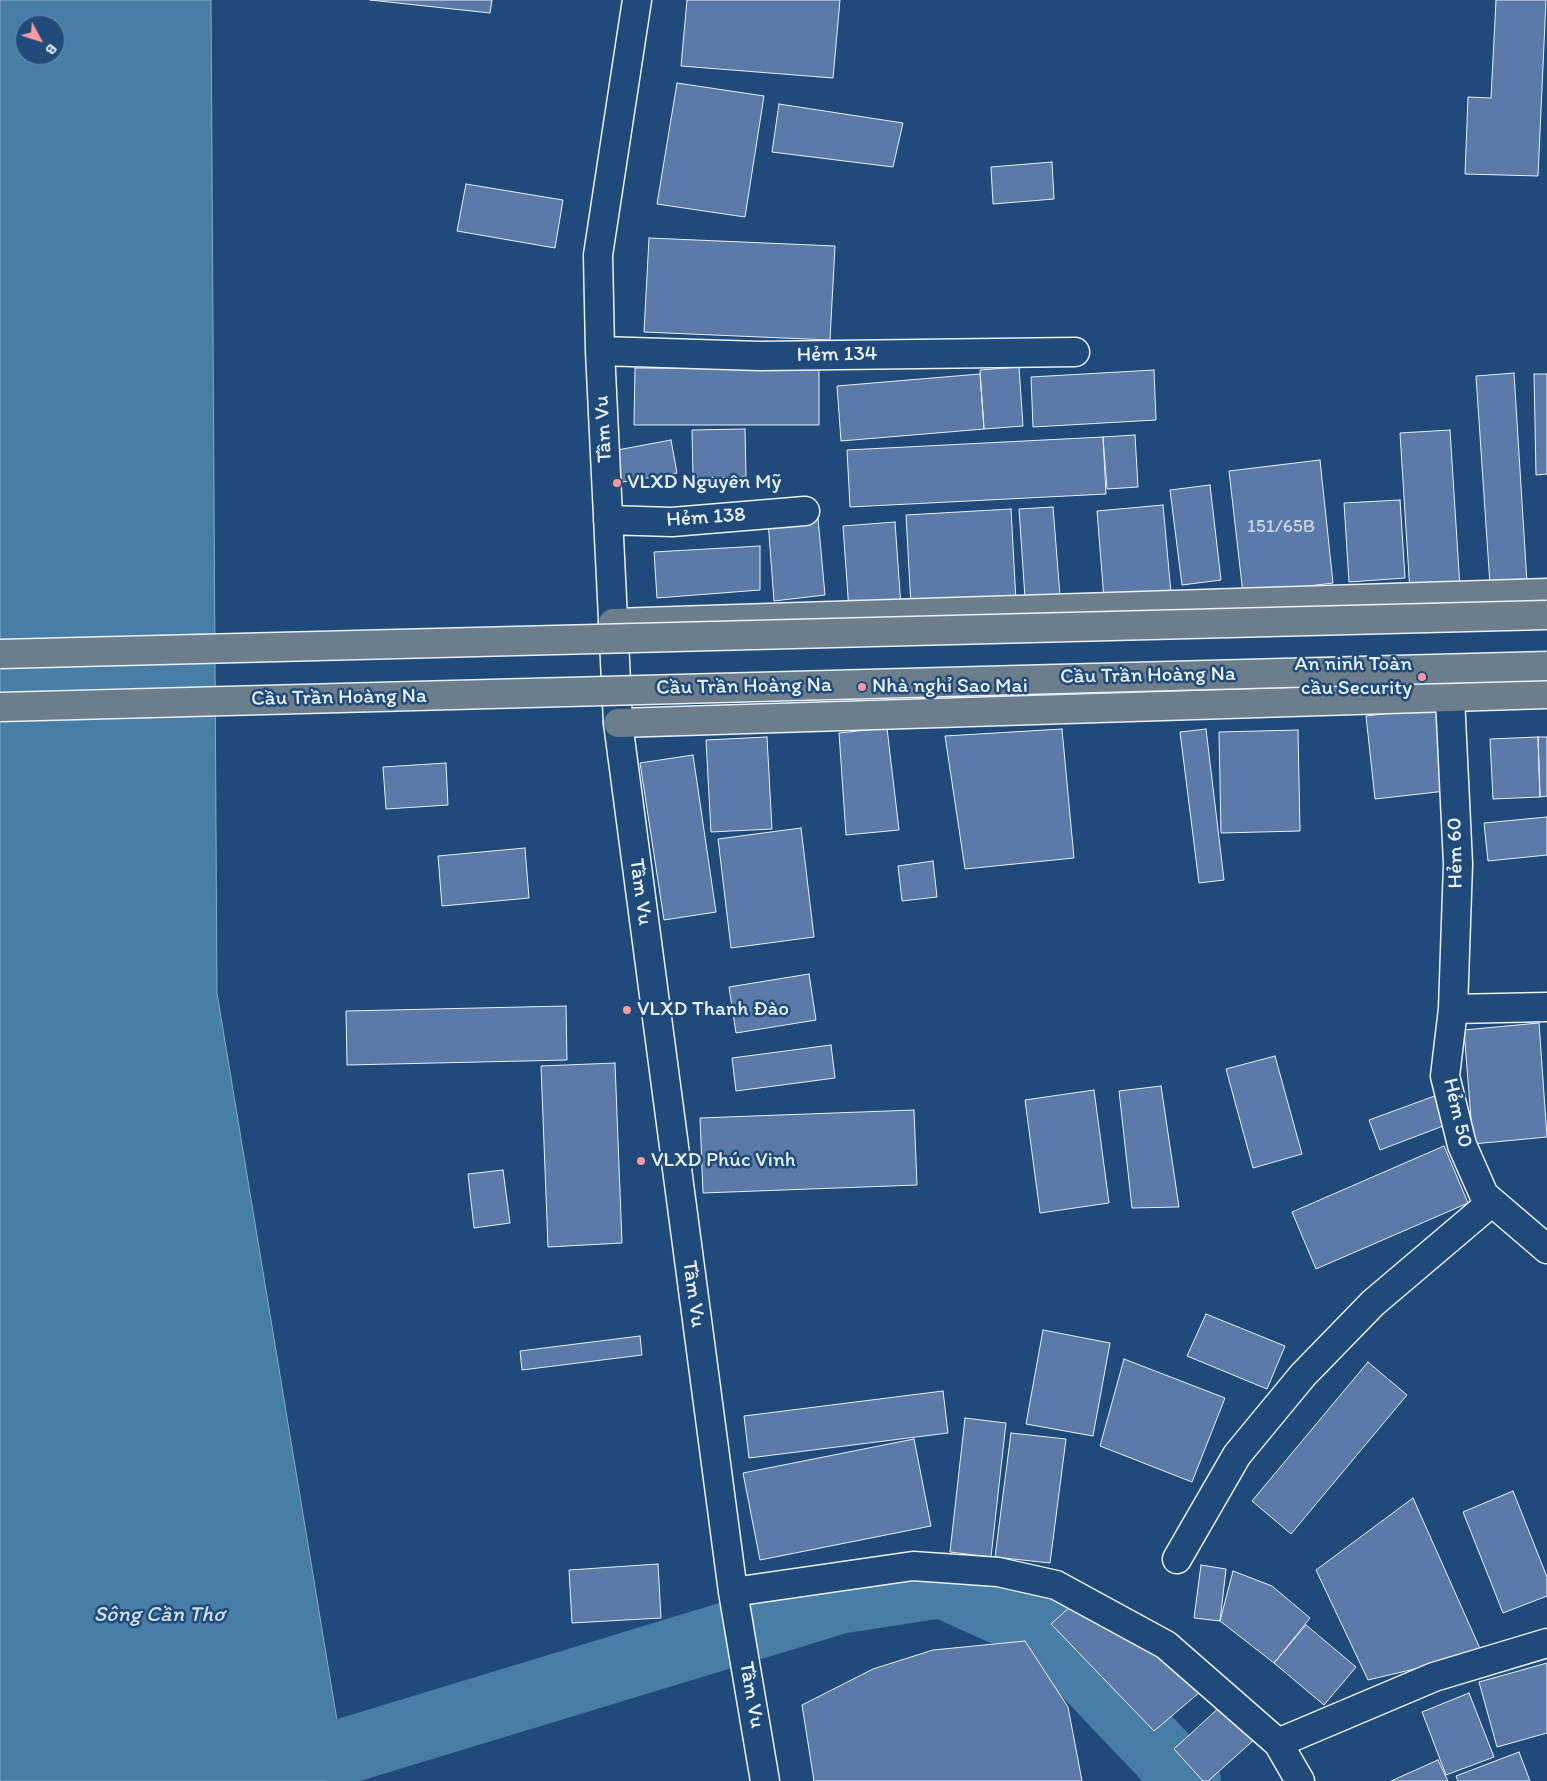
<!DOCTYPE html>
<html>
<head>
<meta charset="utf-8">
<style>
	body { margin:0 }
	#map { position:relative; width:1547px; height:1781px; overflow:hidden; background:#1f4a7a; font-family:Itim,sans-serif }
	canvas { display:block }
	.north { position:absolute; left:15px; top:15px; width:50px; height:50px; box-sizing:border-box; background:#1f4a7a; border:1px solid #6f8dac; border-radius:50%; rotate:130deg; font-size:14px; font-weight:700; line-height:20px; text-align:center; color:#e8f1f8 }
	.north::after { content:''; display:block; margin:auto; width:18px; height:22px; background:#ff9aa2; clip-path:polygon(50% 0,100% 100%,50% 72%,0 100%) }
</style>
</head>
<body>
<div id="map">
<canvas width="1547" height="1781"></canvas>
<div class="north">B</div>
</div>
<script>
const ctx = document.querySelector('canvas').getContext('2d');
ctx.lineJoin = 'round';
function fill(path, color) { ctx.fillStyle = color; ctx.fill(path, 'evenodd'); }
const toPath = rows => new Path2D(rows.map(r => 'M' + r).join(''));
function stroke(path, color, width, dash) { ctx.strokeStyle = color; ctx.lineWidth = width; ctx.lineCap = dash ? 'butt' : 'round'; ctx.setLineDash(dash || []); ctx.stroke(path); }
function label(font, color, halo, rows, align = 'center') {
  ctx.font = font + ' Itim,sans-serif'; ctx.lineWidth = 5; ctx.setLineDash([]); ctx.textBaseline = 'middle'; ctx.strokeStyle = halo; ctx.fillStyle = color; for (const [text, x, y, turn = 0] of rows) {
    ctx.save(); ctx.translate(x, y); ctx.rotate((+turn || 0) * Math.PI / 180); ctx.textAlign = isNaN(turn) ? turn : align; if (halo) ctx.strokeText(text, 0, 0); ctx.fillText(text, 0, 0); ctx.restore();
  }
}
const water = toPath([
	[0,0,211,0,217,993,347,1781,0,1781,0,0],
	[25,25,55,25,55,55,25,55,25,25]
]);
const river = toPath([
	[342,1752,839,1601,942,1585,1046,1632,1188,1781]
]);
const building = toPath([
	[370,0,492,0,490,13,370,0],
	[687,0,840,0,833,78,681,66,687,0],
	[1496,0,1546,0,1538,176,1465,174,1468,97,1491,98,1496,0],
	[677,83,764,96,745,217,657,204,677,83],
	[779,104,903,123,893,167,772,152,779,104],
	[1052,162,1054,199,993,204,991,167,1052,162],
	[466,184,563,200,555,248,457,231,466,184],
	[649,238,835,246,830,340,644,332,649,238],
	[1019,367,1023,426,984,429,980,370,1019,367],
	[635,368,819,369,819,425,634,425,635,368],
	[1154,370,1156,420,1033,427,1031,377,1154,370],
	[1514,373,1527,583,1490,585,1476,376,1514,373],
	[980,374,984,429,841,441,837,386,980,374],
	[1534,374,1547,374,1547,474,1536,475,1534,374],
	[745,429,746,477,693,478,692,430,745,429],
	[1450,430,1460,588,1410,592,1400,433,1450,430],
	[1135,435,1138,487,1107,489,1103,437,1135,435],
	[1103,437,1106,494,850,507,847,450,1103,437],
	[671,440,677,473,617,483,612,451,671,440],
	[1320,460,1333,583,1243,594,1229,471,1320,460],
	[1210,485,1221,580,1182,585,1170,490,1210,485],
	[1400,500,1405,578,1349,582,1344,503,1400,500],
	[1163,505,1171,593,1104,599,1097,511,1163,505],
	[1053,507,1060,596,1025,598,1019,509,1053,507],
	[1011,509,1016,601,911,606,906,515,1011,509],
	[818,518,825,595,774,601,768,521,818,518],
	[895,522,901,607,849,611,843,526,895,522],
	[760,546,760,590,657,598,654,552,760,546],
	[1437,708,1446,791,1375,799,1366,716,1437,708],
	[887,728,899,830,846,835,839,733,887,728],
	[1062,729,1074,858,965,869,945,736,1062,729],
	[1206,729,1224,880,1199,883,1180,732,1206,729],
	[1298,730,1300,831,1221,833,1219,732,1298,730],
	[767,737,772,829,711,832,706,740,767,737],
	[1538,737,1547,737,1547,796,1540,797,1538,737],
	[1538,737,1540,797,1493,799,1490,739,1538,737],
	[693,755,716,912,664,920,640,763,693,755],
	[446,763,448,805,386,809,383,767,446,763],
	[1547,817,1547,855,1488,861,1484,823,1547,817],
	[801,828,814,937,731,948,718,839,801,828],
	[525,848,529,898,442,906,438,856,525,848],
	[933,861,937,897,902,901,898,866,933,861],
	[809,974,816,1020,736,1033,729,987,809,974],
	[566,1006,567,1060,347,1065,346,1011,566,1006],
	[1539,1023,1547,1137,1473,1144,1464,1030,1539,1023],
	[831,1045,835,1078,736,1091,732,1058,831,1045],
	[1275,1056,1302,1154,1253,1168,1226,1069,1275,1056],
	[615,1063,622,1243,548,1247,541,1066,615,1063],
	[1161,1086,1179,1207,1132,1208,1119,1091,1161,1086],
	[1094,1090,1109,1203,1040,1213,1025,1100,1094,1090],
	[1440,1094,1451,1123,1380,1150,1369,1120,1440,1094],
	[914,1110,917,1185,703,1193,700,1118,914,1110],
	[1444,1146,1468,1203,1316,1269,1292,1212,1444,1146],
	[503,1170,510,1223,474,1228,468,1174,503,1170],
	[1206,1314,1285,1346,1267,1389,1187,1356,1206,1314],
	[1043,1330,1110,1343,1093,1436,1026,1424,1043,1330],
	[640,1336,642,1355,522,1370,520,1351,640,1336],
	[1124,1359,1225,1398,1192,1482,1100,1446,1124,1359],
	[1368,1362,1407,1395,1291,1534,1252,1501,1368,1362],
	[943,1391,948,1433,749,1458,744,1416,943,1391],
	[965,1418,1006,1423,991,1557,950,1552,965,1418],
	[1011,1433,1066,1439,1050,1563,995,1557,1011,1433],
	[914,1439,931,1526,760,1560,743,1473,914,1439],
	[1513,1491,1547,1577,1547,1596,1503,1613,1463,1512,1513,1491],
	[1413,1498,1482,1653,1368,1680,1316,1570,1413,1498],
	[658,1564,661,1618,572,1623,569,1570,658,1564],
	[1201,1565,1226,1569,1220,1621,1194,1618,1201,1565],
	[1233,1571,1272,1586,1310,1618,1274,1663,1220,1621,1233,1571],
	[1072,1605,1158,1652,1200,1692,1154,1731,1051,1624,1072,1605],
	[1306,1625,1356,1667,1324,1705,1274,1663,1306,1625],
	[1025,1641,1068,1707,1082,1781,814,1781,802,1705,873,1669,933,1650,1025,1641],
	[1547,1663,1547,1733,1497,1747,1479,1682,1547,1663],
	[1469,1693,1494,1757,1446,1775,1422,1712,1469,1693],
	[1223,1704,1255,1739,1208,1781,1203,1781,1174,1749,1223,1704],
	[1519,1752,1530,1781,1458,1781,1456,1776,1519,1752],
	[1438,1760,1448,1781,1391,1781,1438,1760]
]);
const minor = toPath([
	[637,0,598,255,600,351,618,723,733,1592,765,1781],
	[600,351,760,356,1075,352],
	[608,520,672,522,805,511],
	[1450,697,1458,864,1453,1009],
	[1547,1007,1453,1009,1445,1076,1462,1145,1484,1195,1547,1249],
	[1177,1559,1237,1455,1303,1375,1373,1303,1492,1202],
	[733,1592,913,1566,998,1572,1056,1585,1166,1645,1278,1743,1300,1781],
	[1278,1743,1434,1677,1547,1643]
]);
const major = toPath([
	[613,623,1547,593],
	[618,723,1547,694]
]);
const majorBridge = toPath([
	[0,654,1547,615],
	[0,707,1547,666]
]);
const markers = [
	[617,483,5,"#ff9aa2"],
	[1422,677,5,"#ff9aa2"],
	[862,687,5,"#ff9aa2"],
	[627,1010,5,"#ff9aa2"],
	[641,1161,5,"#ff9aa2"]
];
const numberNames = [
	["151/65B",1281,527]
];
const streetNames = [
	["Hẻm 134",837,355,-1],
	["Tầm Vu",604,429,-93],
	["Hẻm 138",706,518,-4],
	["Cầu Trần Hoàng Na",1148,676,-1],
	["Cầu Trần Hoàng Na",744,687,-1],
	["Cầu Trần Hoàng Na",339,698,-1],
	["Hẻm 60",1456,853,-91],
	["Tầm Vu",640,892,82],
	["Hẻm 50",1457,1113,77],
	["Tầm Vu",693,1294,82],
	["Tầm Vu",751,1695,80]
];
const poiNames = [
	["VLXD Nguyên Mỹ",627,483],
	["An ninh Toàn",1412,665,"right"],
	["cầu Security",1412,689,"right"],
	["Nhà nghỉ Sao Mai",872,687],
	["VLXD Thanh Đào",637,1010],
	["VLXD Phúc Vinh",651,1161]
];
const waterNames = [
	["Sông Cần Thơ",159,1615]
];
fill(water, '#487da5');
stroke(water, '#88abc6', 1);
stroke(river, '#487da5', 66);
fill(building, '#5b7aa8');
stroke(building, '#e8f1f8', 1);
stroke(minor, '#e8f1f8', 31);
stroke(major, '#e8f1f8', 31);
stroke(minor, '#1f4a7a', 28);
stroke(major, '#6c7d8c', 28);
stroke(majorBridge, '#e8f1f8', 31, []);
stroke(majorBridge, '#6c7d8c', 28);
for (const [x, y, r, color] of markers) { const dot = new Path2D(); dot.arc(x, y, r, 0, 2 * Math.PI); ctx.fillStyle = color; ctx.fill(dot); stroke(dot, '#1f4a7a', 2); }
label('19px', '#c5d3e4', null, numberNames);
label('21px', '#e8f1f8', '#1f4a7a', streetNames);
label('21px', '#e8f1f8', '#1f4a7a', poiNames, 'left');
label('italic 22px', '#d0e0ec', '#1f4a7a', waterNames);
</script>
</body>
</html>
